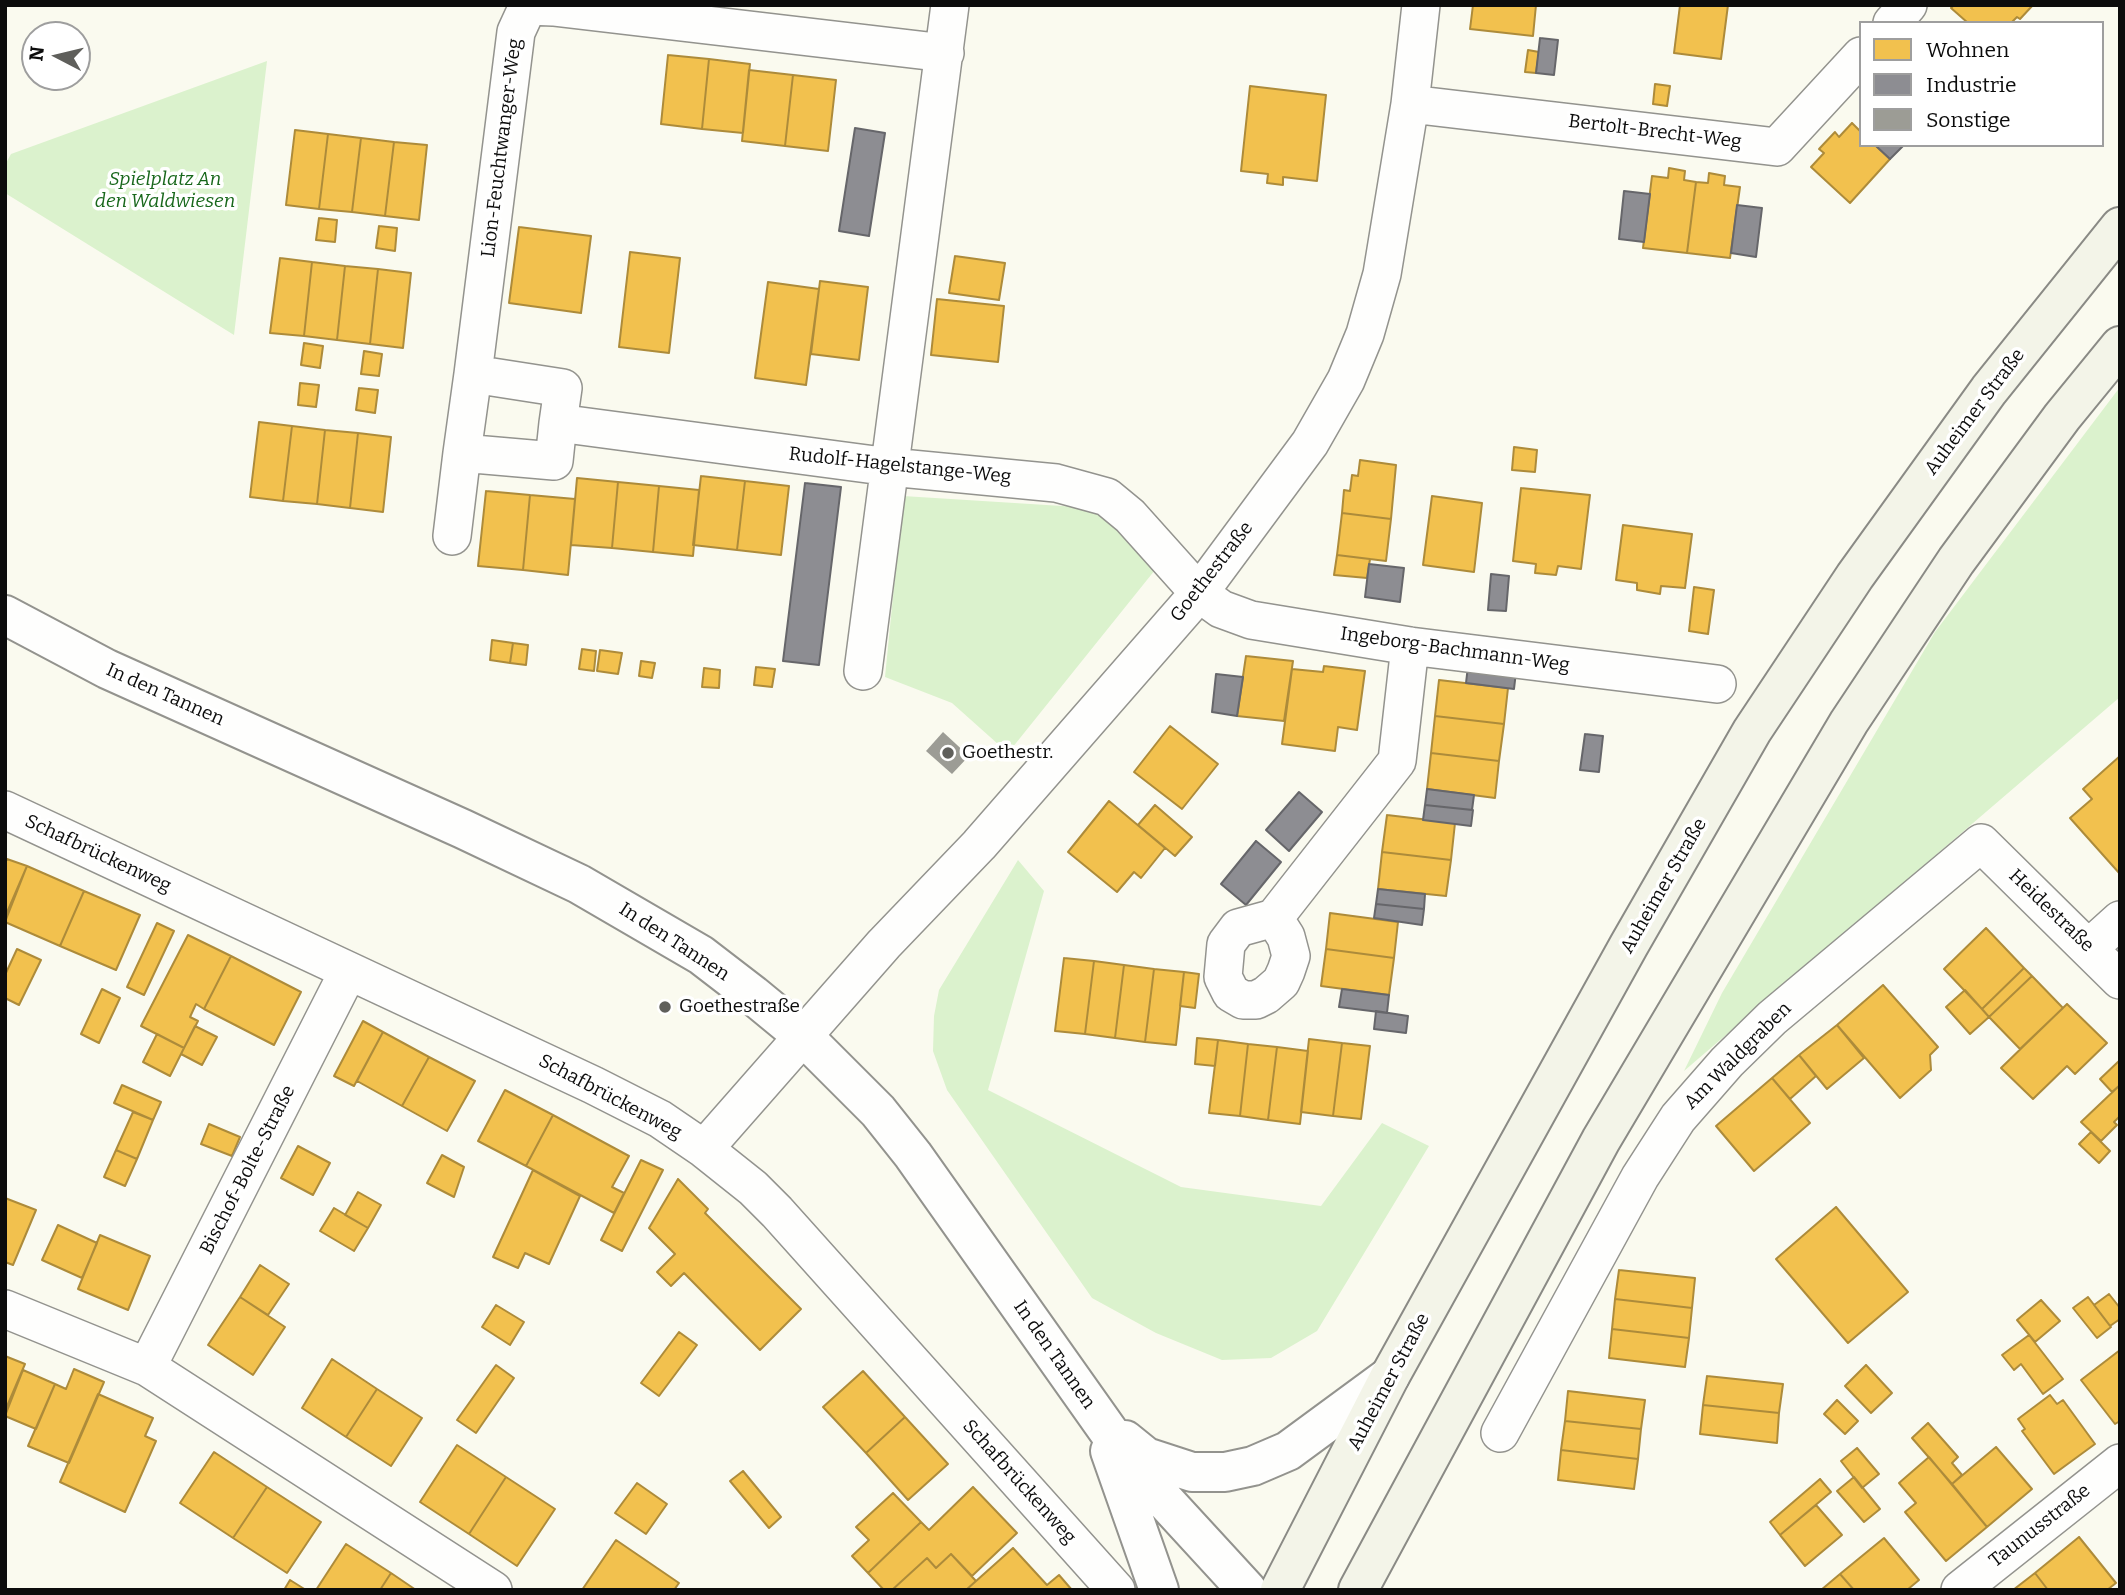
<!DOCTYPE html>
<html>
<head>
<meta charset="utf-8">
<style>
	body { margin:0 }
	#map { position:relative; width:2125px; height:1595px; overflow:hidden; background:#fafaef; font-family:Bitter,serif }
	canvas { display:block }
	.frame { position:absolute; inset:0; border:7px solid #0c0c0c; pointer-events:none }
	.legend { position:absolute; left:1859px; top:21px; width:245px; height:126px; box-sizing:border-box; background:#fff; border:2px solid #9e9e9e; margin:0; padding:9px 12px; list-style:none; font-size:21px; color:#0c0c0c }
	.legend li { display:flex; align-items:center; gap:14px; height:35px }
	.legend b { width:35px; border:2px solid #9e9e9e }
	.north { position:absolute; left:21px; top:21px; width:70px; height:70px; box-sizing:border-box; background:#fff; border:2px solid #9e9e9e; border-radius:50%; rotate:277deg; font-size:19px; font-weight:700; line-height:28px; text-align:center; color:#0c0c0c }
	.north::after { content:''; display:block; margin:auto; width:24px; height:32px; background:#5f5f5b; clip-path:polygon(50% 0,100% 100%,50% 72%,0 100%) }
</style>
</head>
<body>
<div id="map">
<canvas width="2125" height="1595"></canvas>
<div class="frame"></div>
<ul class="legend">
<li><b style="height:19px;background:#f2c14e"></b>Wohnen</li>
<li><b style="height:19px;background:#8d8d92"></b>Industrie</li>
<li><b style="height:19px;background:#9c9c95"></b>Sonstige</li>
</ul>
<div class="north">N</div>
</div>
<script>
const ctx = document.querySelector('canvas').getContext('2d');
ctx.lineJoin = 'round';
function fill(path, color) { ctx.fillStyle = color; ctx.fill(path, 'evenodd'); }
const toPath = rows => new Path2D(rows.map(r => 'M' + r).join(''));
function stroke(path, color, width, dash) { ctx.strokeStyle = color; ctx.lineWidth = width; ctx.lineCap = dash ? 'butt' : 'round'; ctx.setLineDash(dash || []); ctx.stroke(path); }
function label(font, color, halo, rows, align = 'center') {
  ctx.font = font + ' Bitter,serif'; ctx.lineWidth = 7; ctx.setLineDash([]); ctx.textBaseline = 'middle'; ctx.strokeStyle = halo; ctx.fillStyle = color; for (const [text, x, y, turn = 0] of rows) {
    ctx.save(); ctx.translate(x, y); ctx.rotate((+turn || 0) * Math.PI / 180); ctx.textAlign = isNaN(turn) ? turn : align; if (halo) ctx.strokeText(text, 0, 0); ctx.fillText(text, 0, 0); ctx.restore();
  }
}
const green = toPath([
	[267,61,234,335,5,193,5,165,11,154],
	[2120,387,2120,697,1684,1071,1722,993,1935,632],
	[903,496,1094,508,1120,527,1155,570,1008,753,952,703,885,677],
	[1018,860,1044,891,988,1090,1181,1187,1321,1206,1382,1123,1429,1146,1317,1331,1271,1358,1222,1360,1156,1333,1092,1298,947,1090,933,1051,934,1016,939,990]
]);
const homes = toPath([
	[1473,5,1536,5,1533,36,1470,29,1473,5],
	[1680,5,1728,5,1721,59,1674,53,1680,5],
	[1954,5,2033,5,2020,19,2017,17,2011,23,1968,23,1951,8,1954,5],
	[1528,50,1539,52,1536,73,1525,72,1528,50],
	[668,55,709,59,702,129,661,124,668,55],
	[709,59,750,64,743,133,702,129,709,59],
	[749,70,793,75,785,146,742,141,749,70],
	[793,75,836,80,828,151,785,146,793,75],
	[1655,84,1670,86,1667,106,1653,104,1655,84],
	[1250,86,1326,95,1317,181,1283,177,1283,185,1267,183,1268,174,1241,171,1250,86],
	[1852,123,1861,132,1861,145,1875,145,1890,159,1850,203,1811,167,1824,153,1819,149,1835,132,1839,137,1852,123],
	[295,130,328,134,319,209,286,205,295,130],
	[328,134,361,138,352,212,319,209,328,134],
	[361,138,394,142,385,216,352,212,361,138],
	[394,142,427,145,419,220,385,216,394,142],
	[1669,168,1685,171,1684,180,1696,182,1687,253,1643,248,1652,176,1668,178,1669,168],
	[1709,173,1725,176,1724,185,1740,187,1730,258,1687,253,1696,182,1708,183,1709,173],
	[319,218,337,220,335,242,316,240,319,218],
	[379,226,397,228,395,251,376,248,379,226],
	[519,227,591,236,581,313,509,303,519,227],
	[630,252,680,258,669,353,619,347,630,252],
	[955,256,1005,263,999,300,949,293,955,256],
	[280,258,312,262,304,336,270,333,280,258],
	[312,262,345,266,337,340,304,336,312,262],
	[345,266,378,269,370,344,337,340,345,266],
	[378,269,411,273,403,348,370,344,378,269],
	[820,281,868,287,859,360,811,354,820,281],
	[768,282,819,289,806,385,755,378,768,282],
	[937,299,1004,306,998,362,931,355,937,299],
	[304,343,323,346,320,368,301,365,304,343],
	[364,351,382,354,379,376,361,374,364,351],
	[300,383,319,385,316,407,298,405,300,383],
	[359,388,378,390,375,413,356,410,359,388],
	[259,422,292,426,283,501,250,497,259,422],
	[292,426,325,430,317,504,283,501,292,426],
	[325,430,358,433,350,508,317,504,325,430],
	[358,433,391,437,383,512,350,508,358,433],
	[1514,447,1537,450,1535,472,1512,470,1514,447],
	[1360,460,1396,465,1391,519,1342,513,1344,490,1350,491,1352,475,1358,476,1360,460],
	[701,476,745,481,737,550,693,545,701,476],
	[577,478,618,482,612,548,571,545,577,478],
	[745,481,789,486,781,555,737,550,745,481],
	[618,482,659,486,653,552,612,548,618,482],
	[659,486,699,490,693,556,653,552,659,486],
	[1521,488,1590,495,1581,569,1558,566,1556,575,1535,573,1536,564,1513,561,1521,488],
	[486,491,530,495,523,570,478,566,486,491],
	[530,495,575,499,568,575,523,570,530,495],
	[1432,496,1482,503,1474,572,1423,565,1432,496],
	[1342,513,1391,519,1386,561,1337,555,1342,513],
	[1623,525,1692,534,1685,588,1661,586,1660,594,1637,590,1637,583,1616,580,1623,525],
	[1337,555,1370,559,1367,578,1334,575,1337,555],
	[1694,587,1714,590,1708,634,1689,631,1694,587],
	[492,640,513,643,510,663,490,660,492,640],
	[513,643,528,645,526,665,510,663,513,643],
	[582,649,596,651,594,671,579,669,582,649],
	[600,650,622,653,618,674,597,671,600,650],
	[1246,656,1293,661,1284,721,1237,716,1246,656],
	[641,661,655,663,652,678,639,676,641,661],
	[1324,666,1365,671,1357,730,1338,727,1335,751,1282,744,1292,669,1323,672,1324,666],
	[756,667,775,669,772,687,754,685,756,667],
	[704,668,720,670,719,688,702,687,704,668],
	[1439,680,1508,688,1504,724,1435,716,1439,680],
	[1435,716,1504,724,1499,761,1431,753,1435,716],
	[1170,726,1218,764,1182,809,1134,772,1170,726],
	[1431,753,1499,761,1495,798,1427,789,1431,753],
	[2120,756,2120,874,2070,818,2092,799,2083,789,2120,756],
	[1109,801,1165,848,1141,878,1134,872,1117,892,1068,852,1109,801],
	[1155,805,1192,837,1175,856,1138,825,1155,805],
	[1387,815,1455,823,1451,860,1382,852,1387,815],
	[1382,852,1451,860,1446,896,1378,889,1382,852],
	[7,859,27,866,5,917,5,863,7,859],
	[27,866,84,891,60,946,5,922,27,866],
	[84,891,140,915,116,970,60,946,84,891],
	[1330,913,1398,922,1394,958,1326,949,1330,913],
	[157,923,174,931,144,995,127,987,157,923],
	[1986,928,2024,968,1982,1009,1944,969,1986,928],
	[188,935,231,956,204,1009,196,1004,190,1017,198,1021,184,1048,141,1026,188,935],
	[17,949,41,960,19,1005,5,998,5,975,17,949],
	[1326,949,1394,958,1389,995,1321,986,1326,949],
	[231,956,301,992,274,1045,204,1009,231,956],
	[1064,958,1094,961,1085,1034,1055,1031,1064,958],
	[1094,961,1124,965,1115,1038,1085,1034,1094,961],
	[1124,965,1154,969,1145,1042,1115,1038,1124,965],
	[2024,968,2032,976,1989,1017,1982,1009,2024,968],
	[1154,969,1184,972,1176,1045,1145,1042,1154,969],
	[1184,972,1199,974,1195,1008,1180,1006,1184,972],
	[2032,976,2063,1008,2020,1049,1989,1017,2032,976],
	[1883,985,1938,1047,1930,1055,1931,1070,1900,1098,1837,1025,1883,985],
	[102,989,120,998,99,1043,81,1034,102,989],
	[1965,990,1989,1017,1970,1034,1946,1007,1965,990],
	[2067,1004,2107,1043,2075,1074,2067,1066,2033,1099,2001,1068,2067,1004],
	[363,1021,383,1032,354,1086,334,1076,363,1021],
	[1837,1025,1864,1058,1827,1089,1799,1055,1837,1025],
	[195,1026,217,1037,202,1065,181,1054,195,1026],
	[383,1032,429,1057,402,1106,357,1081,383,1032],
	[157,1034,184,1048,170,1076,143,1062,157,1034],
	[1197,1038,1218,1040,1215,1066,1195,1064,1197,1038],
	[1309,1039,1342,1043,1333,1116,1301,1112,1309,1039],
	[1218,1040,1248,1044,1240,1116,1209,1113,1218,1040],
	[1342,1043,1370,1046,1361,1119,1333,1116,1342,1043],
	[1248,1044,1277,1047,1268,1120,1240,1116,1248,1044],
	[1277,1047,1308,1051,1300,1124,1268,1120,1277,1047],
	[1799,1055,1816,1076,1790,1099,1772,1078,1799,1055],
	[429,1057,475,1081,447,1131,402,1106,429,1057],
	[2120,1060,2120,1085,2112,1092,2100,1079,2120,1060],
	[1772,1078,1810,1123,1754,1171,1716,1126,1772,1078],
	[122,1085,161,1102,153,1120,114,1103,122,1085],
	[2120,1085,2120,1116,2114,1122,2117,1125,2101,1141,2081,1122,2120,1085],
	[505,1090,553,1115,526,1166,478,1141,505,1090],
	[133,1112,153,1120,137,1159,116,1150,133,1112],
	[553,1115,629,1156,612,1187,624,1193,614,1213,526,1166,553,1115],
	[209,1124,240,1137,232,1156,201,1144,209,1124],
	[2091,1132,2110,1151,2099,1163,2079,1144,2091,1132],
	[298,1146,330,1163,313,1195,281,1178,298,1146],
	[116,1150,137,1159,125,1186,104,1177,116,1150],
	[442,1155,464,1167,454,1197,427,1183,442,1155],
	[641,1160,663,1170,622,1251,601,1240,641,1160],
	[533,1170,580,1196,549,1264,525,1253,518,1268,493,1257,533,1170],
	[678,1179,708,1209,705,1213,801,1309,760,1350,684,1273,671,1286,657,1272,675,1254,649,1228,678,1179],
	[358,1192,381,1205,368,1228,345,1215,358,1192],
	[5,1198,36,1210,13,1265,5,1262,5,1198],
	[1836,1207,1908,1292,1848,1343,1776,1259,1836,1207],
	[334,1208,368,1228,354,1251,320,1231,334,1208],
	[58,1225,97,1243,82,1278,42,1260,58,1225],
	[100,1235,150,1256,128,1310,78,1289,100,1235],
	[260,1265,289,1284,268,1315,240,1297,260,1265],
	[1619,1270,1695,1278,1692,1308,1615,1299,1619,1270],
	[2109,1294,2120,1308,2120,1319,2110,1326,2094,1305,2109,1294],
	[240,1297,285,1327,253,1375,208,1345,240,1297],
	[2088,1297,2111,1327,2097,1338,2073,1308,2088,1297],
	[1615,1299,1692,1308,1689,1338,1612,1329,1615,1299],
	[2041,1300,2060,1321,2035,1342,2017,1320,2041,1300],
	[496,1305,524,1322,510,1345,482,1327,496,1305],
	[1612,1329,1689,1338,1685,1367,1609,1358,1612,1329],
	[679,1332,697,1345,659,1396,641,1383,679,1332],
	[2029,1335,2063,1379,2043,1394,2021,1364,2014,1370,2002,1355,2029,1335],
	[2120,1350,2120,1421,2115,1424,2081,1380,2120,1350],
	[5,1356,25,1364,5,1411,5,1356],
	[332,1359,377,1389,346,1437,302,1408,332,1359],
	[496,1365,514,1378,476,1433,457,1420,496,1365],
	[1866,1365,1892,1393,1871,1413,1845,1386,1866,1365],
	[74,1369,104,1382,69,1463,28,1446,55,1384,66,1389,74,1369],
	[23,1370,55,1384,36,1429,5,1416,23,1370],
	[863,1371,905,1417,866,1453,823,1407,863,1371],
	[1707,1376,1783,1384,1779,1413,1703,1405,1707,1376],
	[377,1389,422,1418,391,1466,346,1437,377,1389],
	[1568,1391,1645,1400,1641,1429,1565,1421,1568,1391],
	[98,1394,153,1418,145,1436,156,1441,125,1512,60,1482,98,1394],
	[2050,1395,2057,1404,2063,1400,2095,1444,2054,1474,2022,1431,2025,1429,2018,1419,2050,1395],
	[1837,1400,1858,1421,1845,1434,1824,1414,1837,1400],
	[1703,1405,1779,1413,1777,1443,1700,1434,1703,1405],
	[905,1417,948,1464,908,1500,866,1453,905,1417],
	[1565,1421,1641,1429,1638,1459,1561,1450,1565,1421],
	[1928,1423,1958,1457,1952,1463,1962,1475,1952,1484,1912,1438,1928,1423],
	[457,1445,506,1477,469,1534,420,1502,457,1445],
	[1996,1447,2032,1489,1987,1527,1952,1484,1996,1447],
	[1857,1448,1879,1474,1862,1488,1841,1461,1857,1448],
	[1561,1450,1638,1459,1634,1489,1558,1480,1561,1450],
	[214,1452,267,1487,233,1538,180,1503,214,1452],
	[1929,1457,1987,1527,1946,1561,1905,1512,1916,1503,1899,1483,1929,1457],
	[743,1471,781,1517,769,1528,730,1481,743,1471],
	[506,1477,555,1509,517,1566,469,1534,506,1477],
	[1854,1477,1880,1509,1864,1522,1837,1491,1854,1477],
	[1820,1479,1831,1492,1780,1535,1770,1522,1820,1479],
	[637,1483,667,1504,646,1534,615,1513,637,1483],
	[267,1487,321,1522,287,1573,233,1538,267,1487],
	[973,1487,1017,1533,972,1576,951,1554,936,1568,927,1558,892,1590,884,1590,868,1573,921,1522,929,1530,973,1487],
	[893,1493,921,1522,868,1573,852,1556,869,1540,856,1527,893,1493],
	[1816,1505,1842,1535,1805,1566,1780,1535,1816,1505],
	[2079,1537,2116,1583,2107,1590,2048,1590,2035,1573,2079,1537],
	[1884,1538,1919,1580,1907,1590,1854,1590,1840,1574,1884,1538],
	[616,1540,679,1583,674,1590,582,1590,616,1540],
	[346,1544,391,1573,380,1590,316,1590,346,1544],
	[1013,1548,1047,1585,1059,1575,1072,1590,966,1590,1013,1548],
	[951,1554,976,1581,966,1590,892,1590,927,1558,936,1568,951,1554],
	[391,1573,416,1590,380,1590,391,1573],
	[2035,1573,2048,1590,2013,1590,2035,1573],
	[1840,1574,1854,1590,1821,1590,1840,1574],
	[290,1580,306,1590,284,1590,290,1580]
]);
const industry = toPath([
	[1540,38,1558,40,1554,75,1536,73,1540,38],
	[855,128,885,133,869,236,839,231,855,128],
	[1875,145,1904,145,1890,159,1875,145],
	[1624,191,1650,194,1644,242,1619,239,1624,191],
	[1737,205,1762,208,1756,257,1731,253,1737,205],
	[805,483,841,487,819,665,783,661,805,483],
	[1369,564,1404,568,1400,602,1365,597,1369,564],
	[1491,574,1509,576,1506,611,1488,610,1491,574],
	[1468,666,1516,672,1514,689,1466,683,1468,666],
	[1216,674,1243,677,1237,716,1212,712,1216,674],
	[1585,734,1603,736,1599,772,1580,770,1585,734],
	[1427,789,1474,795,1472,810,1425,805,1427,789],
	[1299,792,1322,812,1289,851,1266,830,1299,792],
	[1425,805,1473,810,1471,826,1423,820,1425,805],
	[1256,841,1281,862,1246,905,1221,884,1256,841],
	[1378,889,1425,894,1424,909,1376,904,1378,889],
	[1376,904,1424,909,1422,925,1374,918,1376,904],
	[1342,989,1389,995,1387,1013,1339,1007,1342,989],
	[1376,1011,1408,1016,1406,1033,1374,1029,1376,1011]
]);
const building = toPath([
	[943,732,969,756,952,774,926,751]
]);
const minor = toPath([
	[1892,23,1908,5],
	[1410,104,1777,147,1861,56],
	[473,374,516,32,528,6,553,7,945,53],
	[558,423,563,388,473,374,462,453,554,461,558,423,890,467,1056,483,1107,497,1130,516,1199,593,1221,609,1251,620,1410,646,1717,684],
	[452,536,462,453],
	[863,671,950,5],
	[5,810,593,1085,660,1119,704,1149,753,1188,777,1212,1116,1590],
	[1274,918,1286,937,1291,956,1286,971,1281,982,1266,995,1256,1000,1243,1000,1231,993,1223,977,1226,944,1238,928,1274,918,1397,761,1410,646],
	[2089,948,2120,920],
	[704,1149,884,944,979,845,1199,593,1310,443,1346,380,1365,334,1382,274,1410,104,1421,5],
	[5,1309,147,1367,493,1590],
	[147,1367,348,972],
	[1500,1433,1640,1177,1678,1118,1727,1062,1772,1018,1981,843,2120,980],
	[1960,1590,2120,1463]
]);
const tertiary = toPath([
	[5,615,107,669,463,829,579,884,701,955,753,995,804,1037,878,1111,913,1155,1133,1466,1247,1590],
	[1125,1440,1146,1457,1192,1472,1225,1472,1253,1466,1288,1451,1390,1376],
	[1110,1451,1159,1590]
]);
const secondary = toPath([
	[1280,1590,1390,1376,1629,945,1752,731,1855,576,1989,390,2120,227],
	[1358,1590,1601,1140,1849,722,1956,561,2062,417,2120,346]
]);
const markers = [
	[948,753,7,"#5f5f5b"],
	[665,1007,7,"#5f5f5b"]
];
const streetNames = [
	["Bertolt-Brecht-Weg",1655,132,7],
	["Lion-Feuchtwanger-Weg",502,148,-83],
	["Auheimer Straße",1975,412,-53],
	["Rudolf-Hagelstange-Weg",900,466,6],
	["Goethestraße",1212,572,-52],
	["Ingeborg-Bachmann-Weg",1455,650,8],
	["In den Tannen",165,695,24],
	["Schafbrückenweg",98,854,25],
	["Auheimer Straße",1664,886,-60],
	["Heidestraße",2051,911,44],
	["In den Tannen",674,942,33],
	["Am Waldgraben",1738,1056,-45],
	["Schafbrückenweg",610,1097,28],
	["Bischof-Bolte-Straße",248,1170,-63],
	["In den Tannen",1054,1355,55],
	["Auheimer Straße",1389,1382,-62],
	["Schafbrückenweg",1019,1482,48],
	["Taunusstraße",2040,1526,-38]
];
const parkNames = [
	["Spielplatz An",165,180],
	["den Waldwiesen",165,202]
];
const poiNames = [
	["Goethestr.",962,753],
	["Goethestraße",679,1007]
];
fill(green, '#dbf2cd');
fill(homes, '#f2c14e');
stroke(homes, '#ad8b3a', 2);
fill(industry, '#8d8d92');
stroke(industry, '#66666a', 2);
fill(building, '#9c9c95');
stroke(minor, '#93938e', 40);
stroke(tertiary, '#93938e', 42);
stroke(secondary, '#8a8a85', 42);
stroke(minor, '#fefefd', 37);
stroke(tertiary, '#fefefd', 38);
stroke(secondary, '#f3f4e8', 38);
for (const [x, y, r, color] of markers) { const dot = new Path2D(); dot.arc(x, y, r, 0, 2 * Math.PI); ctx.fillStyle = color; ctx.fill(dot); stroke(dot, '#fff', 2.5); }
label('19px', '#0c0c0c', '#fff', streetNames);
label('italic 19px', '#18671b', '#fff', parkNames);
label('19px', '#0c0c0c', '#fff', poiNames, 'left');
</script>
</body>
</html>
